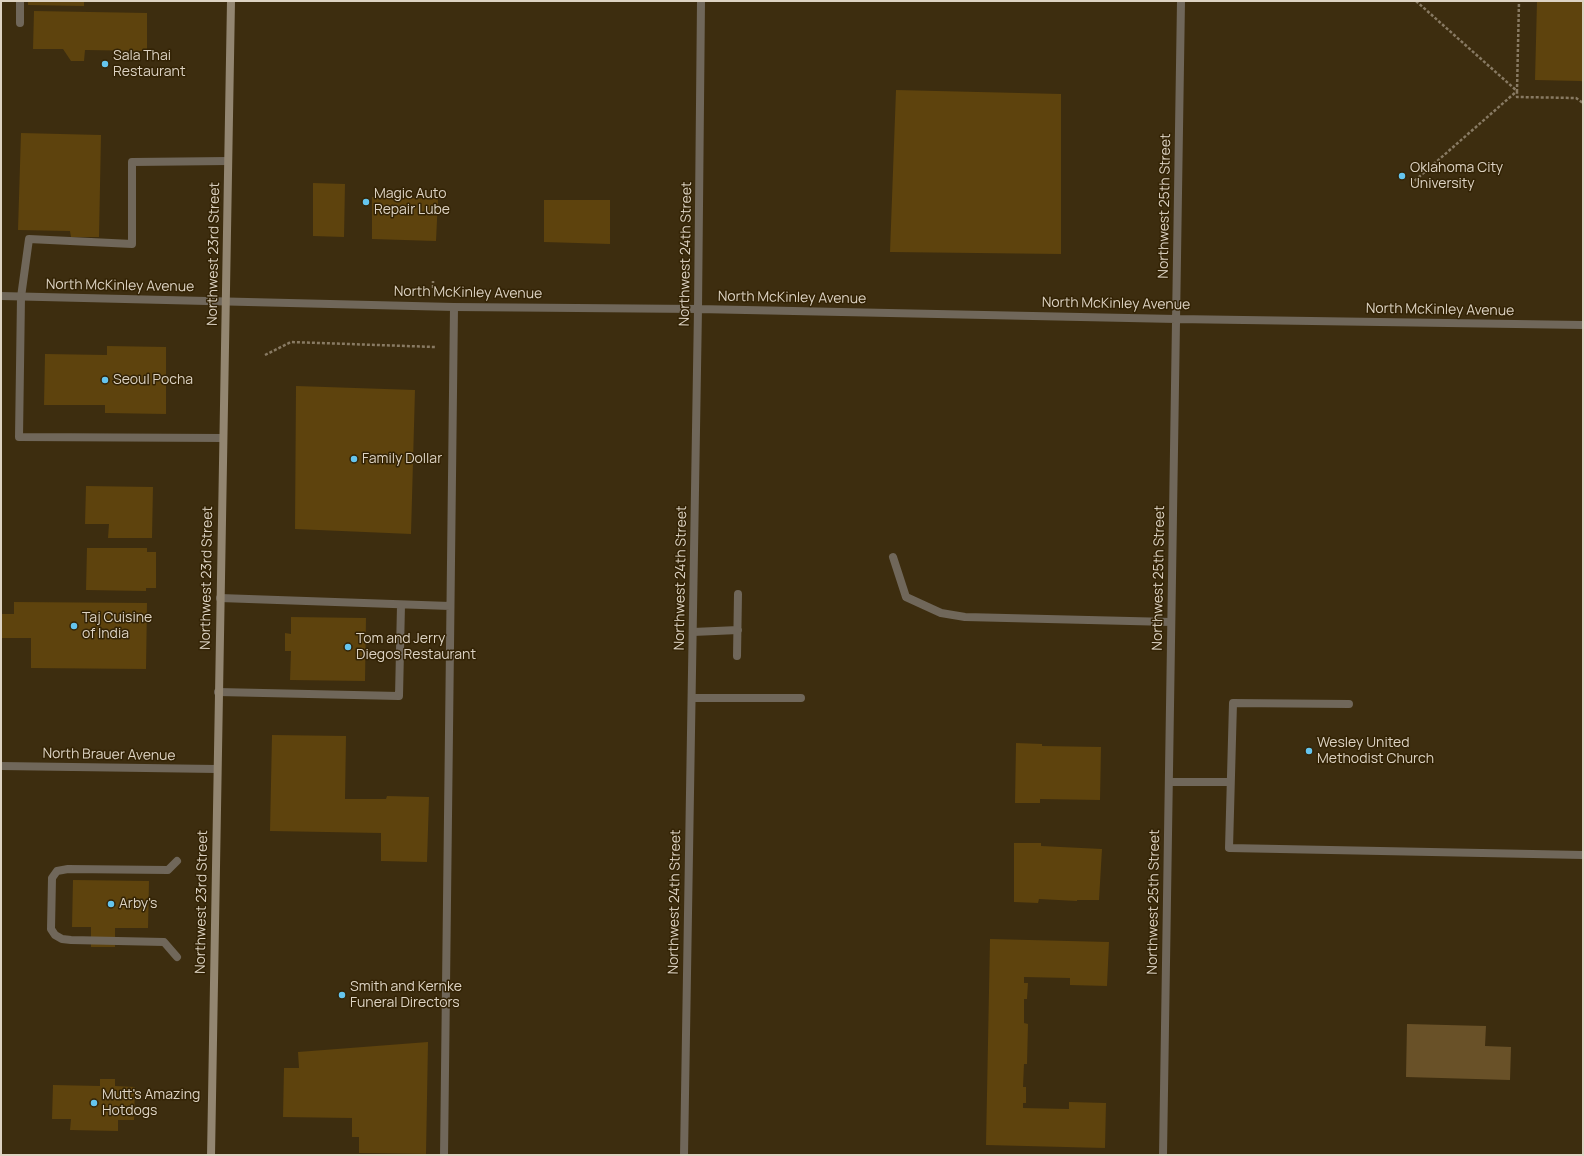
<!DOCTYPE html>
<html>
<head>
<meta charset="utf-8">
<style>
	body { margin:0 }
	#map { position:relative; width:1584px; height:1156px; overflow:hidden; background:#3d2d0f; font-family:Manrope,sans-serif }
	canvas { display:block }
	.frame { position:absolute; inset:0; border:2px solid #ddd3c3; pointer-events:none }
</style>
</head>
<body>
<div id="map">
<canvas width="1584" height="1156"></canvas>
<div class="frame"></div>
</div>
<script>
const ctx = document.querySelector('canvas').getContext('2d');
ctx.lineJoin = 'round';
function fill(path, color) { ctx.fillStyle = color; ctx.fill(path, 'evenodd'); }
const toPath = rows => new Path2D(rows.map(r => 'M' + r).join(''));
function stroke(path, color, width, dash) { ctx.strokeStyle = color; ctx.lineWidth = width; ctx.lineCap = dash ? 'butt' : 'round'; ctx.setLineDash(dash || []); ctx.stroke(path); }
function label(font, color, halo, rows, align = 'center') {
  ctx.font = font + ' Manrope,sans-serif'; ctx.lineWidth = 3; ctx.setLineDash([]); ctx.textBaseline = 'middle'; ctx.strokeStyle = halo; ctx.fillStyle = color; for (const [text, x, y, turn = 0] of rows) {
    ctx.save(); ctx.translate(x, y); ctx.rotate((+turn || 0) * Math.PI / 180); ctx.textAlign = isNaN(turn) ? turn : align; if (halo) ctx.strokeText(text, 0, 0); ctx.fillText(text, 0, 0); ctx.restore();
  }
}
const green = toPath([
	[1407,1024,1486,1026,1485,1046,1511,1047,1510,1080,1406,1077]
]);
const building = toPath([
	[28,1,84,1,84,6,28,5],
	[1537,1,1583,1,1583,82,1581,81,1535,80],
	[34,11,147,13,147,51,85,50,84,61,71,61,63,49,33,49],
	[896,90,1061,94,1061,254,890,252],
	[21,133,101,135,99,237,71,237,70,231,18,230],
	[313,183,345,184,344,237,313,236],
	[372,197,438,199,436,241,372,239],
	[544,200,610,200,610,244,544,242],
	[107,346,166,347,166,414,105,413,105,405,44,405,45,354,107,355],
	[296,386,415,390,411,534,295,529],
	[86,486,153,487,152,538,108,538,109,524,85,524],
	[87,548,147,548,147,552,156,552,156,588,146,588,146,591,86,590],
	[14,602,147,603,146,669,31,668,31,638,1,638,1,614,14,614],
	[291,617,366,618,365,681,290,680,291,651,285,651,285,633,291,634],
	[272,735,346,736,345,799,386,799,387,796,429,797,427,862,381,861,381,833,270,831],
	[1016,743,1042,744,1042,746,1101,747,1100,800,1040,799,1040,803,1015,803],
	[1014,843,1041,843,1041,846,1102,849,1099,900,1077,900,1077,901,1039,899,1038,903,1014,902],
	[73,880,149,881,148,928,115,928,115,947,91,947,91,927,72,927],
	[990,939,1109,942,1107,986,1070,985,1070,978,1024,977,1024,983,1028,983,1027,999,1024,999,1024,1023,1028,1024,1027,1064,1024,1064,1023,1087,1026,1087,1026,1103,1023,1103,1023,1108,1069,1109,1069,1102,1106,1103,1105,1148,986,1145],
	[428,1042,426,1154,359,1153,359,1137,352,1137,352,1118,283,1117,284,1068,299,1068,298,1052],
	[100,1079,115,1079,115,1086,135,1087,134,1120,118,1120,118,1131,70,1130,71,1119,52,1119,53,1085,100,1086]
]);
const path = toPath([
	[1416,1,1517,91,1517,97,1576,98,1583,103],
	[1411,184,1517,91,1519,1],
	[433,288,433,281],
	[265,355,291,342,435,347]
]);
const lane = toPath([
	[20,1,20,23],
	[223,438,19,437,21,297,29,239,132,244,132,162,228,161],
	[893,557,906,597,941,613,965,617,1171,622],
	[220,598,450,606],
	[693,632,738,630],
	[737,656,738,594],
	[218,692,399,696,401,605],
	[692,698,801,698],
	[1349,704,1233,703,1229,848,1583,855],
	[1169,782,1230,782],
	[177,957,164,942,71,940,62,939,55,935,51,929,52,878,57,871,68,869,168,870,177,861],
	[444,1155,454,307]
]);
const street = toPath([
	[1,296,454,307,698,309,1176,319,1583,325],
	[1,766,217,769],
	[684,1155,698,309,701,1],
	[1163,1155,1181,1]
]);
const secondary = toPath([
	[211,1155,231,1]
]);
const markers = [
	[105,64,4,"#65c5ee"],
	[1402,176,4,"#65c5ee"],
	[366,202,4,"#65c5ee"],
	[105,380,4,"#65c5ee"],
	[354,459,4,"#65c5ee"],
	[74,626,4,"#65c5ee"],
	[348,647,4,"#65c5ee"],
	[1309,751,4,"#65c5ee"],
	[111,904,4,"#65c5ee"],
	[342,995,4,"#65c5ee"],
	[94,1103,4,"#65c5ee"]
];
const poiNames = [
	["Sala Thai",113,56],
	["Restaurant",113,72],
	["Oklahoma City",1410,168],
	["University",1410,184],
	["Magic Auto",374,194],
	["Repair Lube",374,210],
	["Seoul Pocha",113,380],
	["Family Dollar",362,459],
	["Taj Cuisine",82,618],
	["of India",82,634],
	["Tom and Jerry",356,639],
	["Diegos Restaurant",356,655],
	["Wesley United",1317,743],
	["Methodist Church",1317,759],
	["Arby's",119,904],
	["Smith and Kernke",350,987],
	["Funeral Directors",350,1003],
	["Mutt's Amazing",102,1095],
	["Hotdogs",102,1111]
];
const streetNames = [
	["Northwest 25th Street",1165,206,-89],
	["Northwest 23rd Street",214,254,-89],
	["Northwest 24th Street",686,254,-89],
	["North McKinley Avenue",120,286,1],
	["North McKinley Avenue",468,293,1],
	["North McKinley Avenue",792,298,1],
	["North McKinley Avenue",1116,304,1],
	["North McKinley Avenue",1440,310,1],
	["Northwest 23rd Street",207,578,-89],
	["Northwest 24th Street",681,578,-89],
	["Northwest 25th Street",1159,578,-89],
	["North Brauer Avenue",109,755,1],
	["Northwest 23rd Street",202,902,-89],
	["Northwest 24th Street",675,902,-89],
	["Northwest 25th Street",1154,902,-89]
];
fill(green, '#695128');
fill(building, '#5e430d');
stroke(path, '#887a63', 2.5, [3, 2]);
stroke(lane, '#70675a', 8);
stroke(street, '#70675a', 8);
stroke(secondary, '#938671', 8);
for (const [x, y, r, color] of markers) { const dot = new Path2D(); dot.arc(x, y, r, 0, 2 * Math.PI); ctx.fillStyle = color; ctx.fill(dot); stroke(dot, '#332305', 1.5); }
label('14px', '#ddd3c3', '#332305', poiNames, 'left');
label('14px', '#ddd3c3', '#332305', streetNames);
</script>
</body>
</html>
